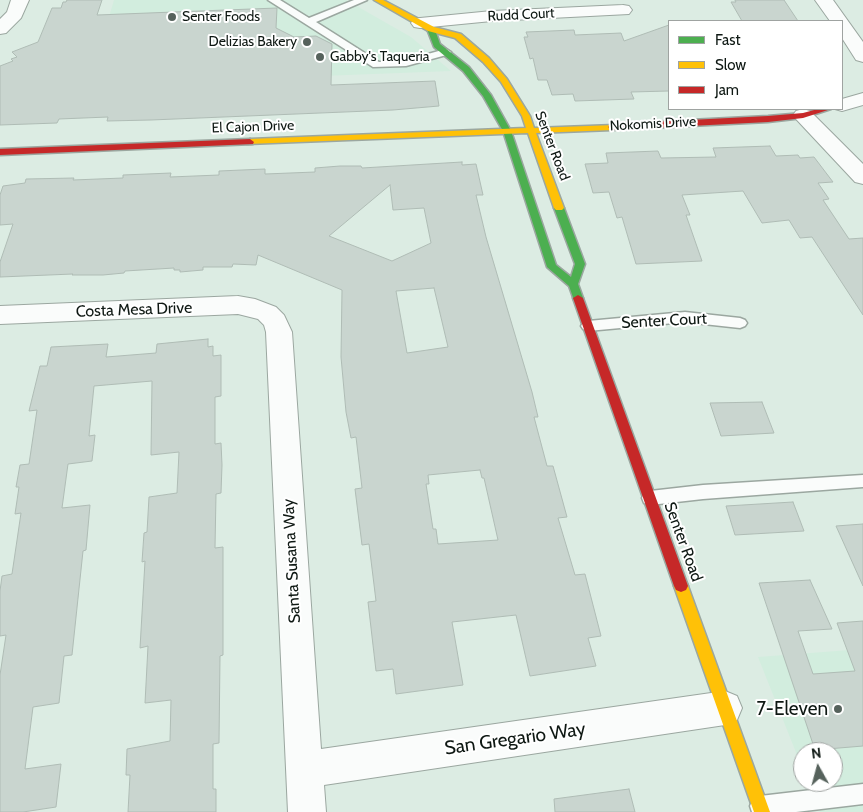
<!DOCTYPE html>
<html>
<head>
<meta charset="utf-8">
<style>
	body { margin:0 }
	#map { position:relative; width:863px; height:812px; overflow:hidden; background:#dcece3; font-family:Cabin,sans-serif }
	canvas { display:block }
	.legend { position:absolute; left:668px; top:20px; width:175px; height:90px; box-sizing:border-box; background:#fff; border:1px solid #9fa3a1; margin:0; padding:6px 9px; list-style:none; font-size:15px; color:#0e1813 }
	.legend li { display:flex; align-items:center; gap:10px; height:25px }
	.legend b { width:25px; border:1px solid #9fa3a1 }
	.north { position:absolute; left:793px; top:742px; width:50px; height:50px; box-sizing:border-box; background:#fff; border:1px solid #9fa3a1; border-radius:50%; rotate:353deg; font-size:14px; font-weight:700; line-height:20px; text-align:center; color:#0e1813 }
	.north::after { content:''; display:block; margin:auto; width:18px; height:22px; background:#56625c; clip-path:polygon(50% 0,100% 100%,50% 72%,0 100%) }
</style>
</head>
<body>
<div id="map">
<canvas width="863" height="812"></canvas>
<ul class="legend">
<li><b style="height:6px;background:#4caf50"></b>Fast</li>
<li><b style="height:6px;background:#ffc107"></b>Slow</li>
<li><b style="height:6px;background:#c62828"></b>Jam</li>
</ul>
<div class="north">N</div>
</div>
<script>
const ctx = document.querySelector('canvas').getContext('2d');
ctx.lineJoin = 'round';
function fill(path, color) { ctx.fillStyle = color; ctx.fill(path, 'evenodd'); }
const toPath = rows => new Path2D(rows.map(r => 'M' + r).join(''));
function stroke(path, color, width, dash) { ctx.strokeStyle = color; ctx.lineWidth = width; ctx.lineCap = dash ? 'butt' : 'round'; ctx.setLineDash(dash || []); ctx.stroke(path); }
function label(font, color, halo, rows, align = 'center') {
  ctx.font = font + ' Cabin,sans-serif'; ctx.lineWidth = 4; ctx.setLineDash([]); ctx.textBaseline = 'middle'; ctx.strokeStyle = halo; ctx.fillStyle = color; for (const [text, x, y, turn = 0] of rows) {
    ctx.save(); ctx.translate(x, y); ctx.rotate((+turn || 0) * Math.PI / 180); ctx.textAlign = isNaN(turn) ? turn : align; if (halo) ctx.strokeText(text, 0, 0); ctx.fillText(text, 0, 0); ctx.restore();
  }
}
const built = toPath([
	[114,0,346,0,411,37,451,71,89,85],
	[863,649,863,812,820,812,808,782,833,782,833,752,803,752,803,770,758,657]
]);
const building = toPath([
	[67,0,102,0,97,15,277,8,276,28,294,37,316,36,332,44,331,85,435,81,439,106,393,110,151,120,107,121,108,117,59,119,57,123,0,125,0,66,13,61,11,59,17,57,12,52,38,42,52,8,61,8,63,2,66,2,67,0],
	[735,0,784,0,798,21,742,21,731,2,736,2,735,0],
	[669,25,669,91,631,92,634,99,575,101,573,94,552,95,547,80,538,80,533,58,530,59,524,37,528,37,526,32,574,30,575,35,621,33,624,41,669,25],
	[770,146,776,156,798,155,800,158,814,157,833,182,818,183,829,199,823,200,849,239,863,238,863,315,812,237,800,238,789,220,762,223,743,191,682,195,690,215,686,215,702,261,636,264,622,217,617,218,609,192,593,193,585,164,608,163,606,153,658,151,661,158,716,157,713,148,770,146],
	[462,162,462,165,476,164,483,195,476,195,486,237,532,392,538,417,534,417,547,466,553,466,567,517,558,518,575,575,585,574,601,636,588,638,596,666,530,676,516,615,452,622,463,685,396,694,393,669,376,671,368,602,376,601,369,544,362,545,355,489,362,488,356,437,351,438,346,412,341,357,342,290,258,255,256,265,233,264,232,267,203,267,203,270,180,272,180,270,174,270,174,268,125,271,124,273,103,275,72,275,73,274,0,277,0,262,13,224,0,225,0,195,3,186,25,183,26,179,74,178,73,180,123,178,123,175,171,173,170,177,219,175,219,171,265,169,265,174,315,172,315,168,340,166,361,166,362,168,462,162],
	[390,185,393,210,424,208,431,243,392,261,329,236,390,185],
	[434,288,448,347,407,353,396,291,434,288],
	[480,470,482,478,484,478,498,540,438,544,436,529,433,529,426,484,429,484,428,475,480,470],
	[208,339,208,347,213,346,213,356,221,355,221,396,215,397,215,444,221,443,222,465,221,493,216,494,215,548,223,547,223,655,220,656,219,743,213,744,213,789,216,789,216,812,128,812,130,775,126,775,127,749,170,741,171,700,145,703,148,646,140,648,145,561,142,562,144,533,147,532,149,497,177,493,179,452,151,455,152,381,94,386,89,436,95,435,92,461,68,464,62,508,90,505,86,550,83,551,72,655,64,656,59,703,33,707,25,769,61,764,56,807,23,812,0,812,0,675,6,635,0,636,0,591,2,576,12,574,21,513,15,514,19,487,16,487,20,465,29,464,37,410,29,411,40,366,47,366,51,347,108,344,106,357,156,353,157,344,208,339],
	[762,402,774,433,721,436,710,403,762,402],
	[793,502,804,531,735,535,726,506,793,502],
	[863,524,863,586,836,526,863,524],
	[810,580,832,629,798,631,813,674,855,671,837,623,863,621,863,746,815,750,759,583,810,580],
	[629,789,635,812,555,812,554,799,629,789]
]);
const lane = toPath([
	[268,0,280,0,309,18,354,0,367,0,316,22,379,62,406,60,446,49,451,52,450,54,406,66,373,67,268,0],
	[685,312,740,318,745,320,747,323,745,326,740,328,685,322,588,331,583,329,581,326,583,323,588,321,685,312],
	[863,475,863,487,703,499,650,505,644,503,642,498,644,493,650,491,703,485,863,475],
	[863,784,863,804,796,812,752,812,750,806,753,799,760,796,863,784]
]);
const street = toPath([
	[11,0,29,0,21,18,6,33,0,34,0,19,7,12,11,0],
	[815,0,833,0,863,42,863,62,856,60,842,38,842,21,830,21,815,0],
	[623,5,629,6,632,10,629,14,492,21,420,28,414,27,411,23,414,19,420,18,492,11,623,5],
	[863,93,863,105,842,111,835,109,842,109,842,99,863,93],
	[803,109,810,111,863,164,863,184,855,182,796,119,793,115,796,111,803,109],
	[238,296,255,299,276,307,284,315,292,332,321,749,725,691,737,696,742,708,737,720,725,725,324,785,326,812,288,812,266,332,264,325,258,319,238,314,0,324,0,306,238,296]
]);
const fast = toPath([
	[428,27,434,27,440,44,469,67,491,95,511,131,556,265,571,277,575,264,554,208,559,205,564,208,585,264,578,284,583,298,582,300,574,300,569,286,547,267,503,131,483,96,463,71,434,47,427,29,428,27]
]);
const slow = toPath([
	[374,0,383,0,434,27,461,34,489,58,507,79,530,116,534,128,615,125,616,127,612,130,536,133,564,208,562,210,556,210,554,208,528,133,247,144,246,142,250,139,526,128,522,116,501,82,483,62,455,38,428,31,374,0],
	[681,580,686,582,688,586,770,812,754,812,674,586,676,582,681,580]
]);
const jam = toPath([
	[818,109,831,109,803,118,768,122,612,130,608,127,612,124,768,116,803,113,818,109],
	[250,139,254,142,253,144,0,155,0,149,250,139],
	[578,295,583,298,688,586,686,590,681,592,676,590,674,586,573,298,578,295]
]);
const markers = [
	[172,17,5,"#56625c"],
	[307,42,5,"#56625c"],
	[320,57,5,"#56625c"],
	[838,709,5,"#56625c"]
];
const farStreetnames = [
	["Rudd Court",521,15,-3],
	["Nokomis Drive",653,124,-3],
	["El Cajon Drive",253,127,-2],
	["Senter Road",552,146,69]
];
const farPoinames = [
	["Senter Foods",182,17],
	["Delizias Bakery",297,42,"right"],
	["Gabby's Taqueria",330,57]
];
const streetNames = [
	["Costa Mesa Drive",134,310,-2],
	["Senter Court",664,321,-3],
	["Senter Road",683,542,70],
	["Santa Susana Way",292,561,-93]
];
const nearPoinames = [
	["7-Eleven",828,709]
];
const nearStreetnames = [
	["San Gregario Way",515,739,-8]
];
fill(built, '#d2edde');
fill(building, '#c9d5cf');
stroke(building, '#afbcb5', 1);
stroke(lane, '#9ba7a0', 3);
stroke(street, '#9ba7a0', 2);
stroke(fast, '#9ba7a0', 3);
stroke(slow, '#9ba7a0', 3);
stroke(jam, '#9ba7a0', 3);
fill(lane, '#fafcfb');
fill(street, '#fafcfb');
fill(fast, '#4caf50');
fill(slow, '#ffc107');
fill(jam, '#c62828');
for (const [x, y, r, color] of markers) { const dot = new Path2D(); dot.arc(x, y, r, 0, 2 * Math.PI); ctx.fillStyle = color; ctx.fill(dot); stroke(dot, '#fff', 2); }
label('14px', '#0e1813', '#fff', farStreetnames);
label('14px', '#0e1813', '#fff', farPoinames, 'left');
label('16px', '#0e1813', '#fff', streetNames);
label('19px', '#0e1813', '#fff', nearPoinames, 'right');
label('19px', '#0e1813', '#fff', nearStreetnames);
</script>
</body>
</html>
